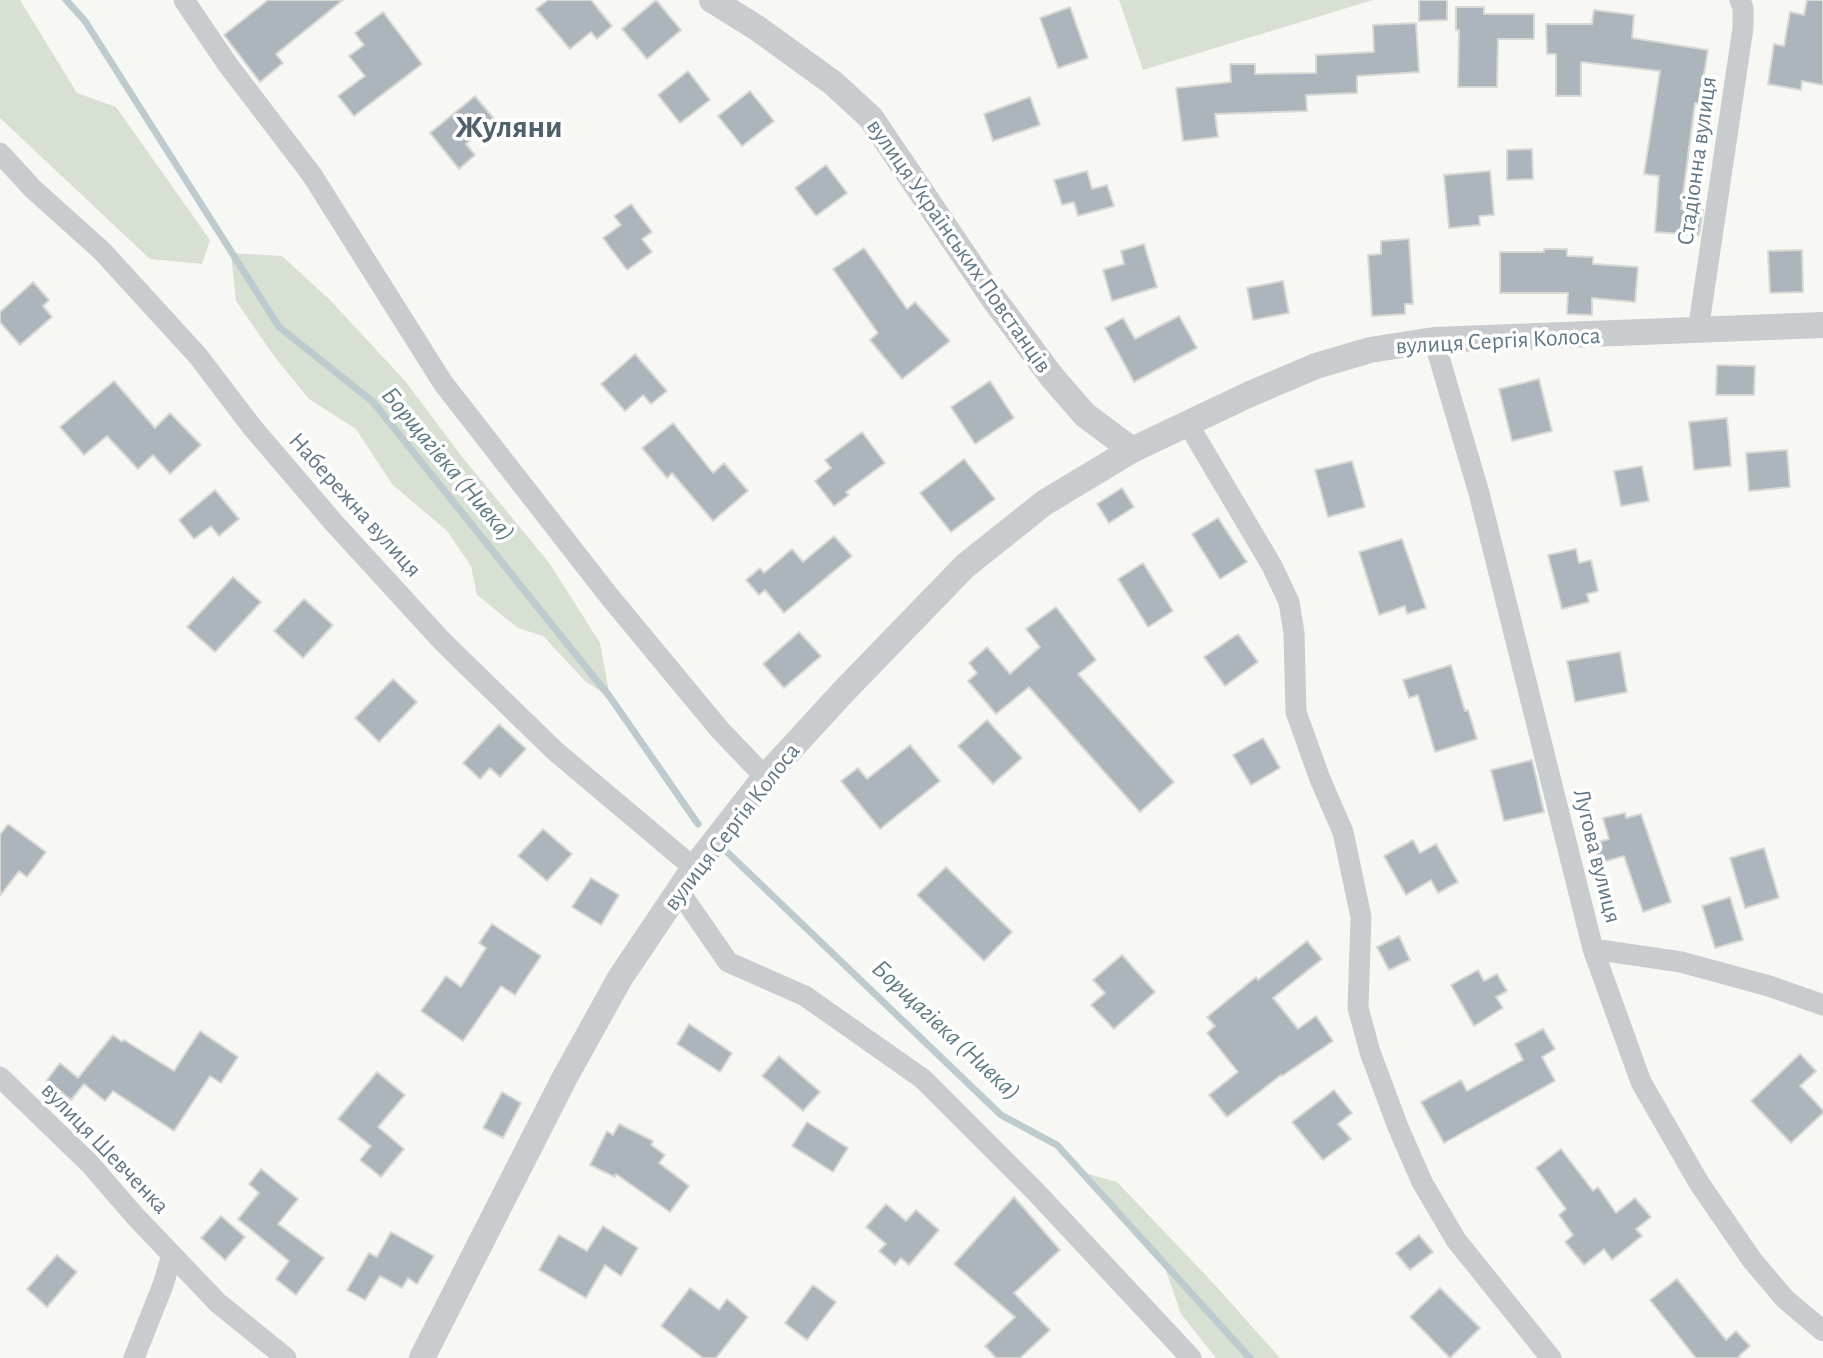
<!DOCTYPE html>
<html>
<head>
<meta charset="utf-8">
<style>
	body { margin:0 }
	canvas { display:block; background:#f7f7f3 }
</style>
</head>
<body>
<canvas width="1823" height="1358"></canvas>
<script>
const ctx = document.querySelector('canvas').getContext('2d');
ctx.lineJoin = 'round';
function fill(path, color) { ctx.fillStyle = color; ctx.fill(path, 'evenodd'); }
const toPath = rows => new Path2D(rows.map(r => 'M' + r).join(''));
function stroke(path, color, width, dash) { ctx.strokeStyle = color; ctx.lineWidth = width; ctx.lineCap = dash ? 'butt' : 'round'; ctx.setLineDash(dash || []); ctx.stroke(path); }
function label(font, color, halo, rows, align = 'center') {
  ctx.font = font + ' "Alegreya Sans",sans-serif'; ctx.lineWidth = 7; ctx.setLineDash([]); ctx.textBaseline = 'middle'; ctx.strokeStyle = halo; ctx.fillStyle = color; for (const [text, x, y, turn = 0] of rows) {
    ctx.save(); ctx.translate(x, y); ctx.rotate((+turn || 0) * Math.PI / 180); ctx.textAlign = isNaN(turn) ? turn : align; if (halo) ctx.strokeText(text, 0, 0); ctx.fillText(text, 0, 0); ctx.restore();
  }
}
const green = toPath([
	[0,0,20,0,77,93,116,107,210,240,202,264,150,259,0,118],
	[1119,0,1373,0,1143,70],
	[231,253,282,256,330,300,406,382,463,458,550,564,600,643,610,697,586,682,543,636,518,628,477,595,471,566,447,531,392,484,356,429,309,399,274,356,236,301],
	[1081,1172,1117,1182,1215,1285,1280,1358,1216,1358,1181,1314,1163,1262]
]);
const stream = toPath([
	[66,0,85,21,279,327,373,402,610,697,698,824],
	[728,853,1001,1115,1057,1145,1250,1358]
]);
const building = toPath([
	[268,0,343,0,276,54,283,63,260,82,224,35,268,0],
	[548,0,591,0,612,26,597,39,591,32,570,49,536,9,548,0],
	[656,0,681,30,647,59,622,29,656,0],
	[1419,0,1447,0,1447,20,1419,21,1419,0],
	[1807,0,1823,0,1823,85,1802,81,1801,90,1768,84,1774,44,1784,46,1790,12,1804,15,1807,0],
	[1070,7,1088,58,1058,68,1040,18,1070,7],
	[1456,7,1484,7,1484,14,1534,14,1534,39,1498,39,1497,87,1458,87,1459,30,1456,30,1456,7],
	[1594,10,1634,15,1632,38,1708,50,1699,104,1695,103,1681,209,1703,210,1699,235,1655,232,1659,176,1644,174,1660,71,1581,62,1581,96,1556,96,1556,54,1547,54,1546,24,1592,24,1594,10],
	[383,12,422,64,354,116,338,96,365,76,349,56,364,45,355,33,383,12],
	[1416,23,1419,72,1357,76,1357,93,1306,95,1307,111,1215,114,1218,137,1183,141,1176,88,1231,82,1230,64,1255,64,1255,74,1316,73,1316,55,1374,52,1373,25,1416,23],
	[688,71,710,100,680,123,658,95,688,71],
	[750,91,774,121,742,146,718,116,750,91],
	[475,96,495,120,466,144,475,155,459,169,430,133,475,96],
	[1030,97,1040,125,993,141,984,114,1030,97],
	[1532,149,1533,179,1507,180,1507,150,1532,149],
	[826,165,847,193,816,216,795,188,826,165],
	[1087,171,1092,189,1107,185,1114,206,1078,216,1074,202,1062,205,1054,180,1087,171],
	[1490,171,1494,215,1479,216,1480,225,1449,228,1444,175,1490,171],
	[631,204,652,232,642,239,652,252,627,270,603,238,621,225,614,216,631,204],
	[1409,239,1413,304,1405,304,1405,314,1372,316,1368,255,1381,254,1381,241,1409,239],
	[1144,244,1157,287,1112,301,1103,270,1124,264,1121,251,1144,244],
	[864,248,907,309,915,302,950,341,902,379,870,340,878,333,833,269,864,248],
	[1544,249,1567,249,1567,256,1593,257,1593,264,1638,267,1635,302,1592,298,1592,315,1567,314,1568,293,1500,293,1500,252,1544,252,1544,249],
	[1802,250,1803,292,1770,293,1768,251,1802,250],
	[1283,281,1289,313,1253,320,1247,288,1283,281],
	[33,282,49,300,43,306,52,317,20,345,0,322,0,312,33,282],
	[1179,316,1197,348,1134,382,1105,328,1123,318,1135,339,1179,316],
	[635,354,667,391,651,404,643,395,625,411,601,384,635,354],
	[1717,365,1755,366,1754,395,1716,395,1717,365],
	[1539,379,1552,431,1512,441,1499,389,1539,379],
	[114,381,155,428,170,413,201,445,170,474,153,455,138,469,107,436,84,455,60,427,114,381],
	[990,381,1014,418,975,444,951,407,990,381],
	[1727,418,1731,466,1694,470,1689,422,1727,418],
	[673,423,713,473,724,463,748,491,713,521,672,473,667,478,642,448,673,423],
	[862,432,885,463,846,492,849,495,834,506,815,481,831,468,825,460,862,432],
	[1787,450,1790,487,1749,491,1746,453,1787,450],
	[964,459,995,499,951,532,920,493,964,459],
	[1352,461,1365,507,1328,517,1315,470,1352,461],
	[1642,466,1649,501,1621,506,1614,471,1642,466],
	[1122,488,1134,507,1109,523,1097,504,1122,488],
	[215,490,239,519,219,536,211,526,194,539,179,520,215,490],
	[1218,518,1247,562,1220,579,1192,534,1218,518],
	[834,536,852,556,784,613,765,590,759,595,746,580,760,568,764,573,792,549,803,562,834,536],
	[1402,539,1426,608,1407,614,1405,606,1379,615,1359,552,1402,539],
	[1576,549,1579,563,1591,560,1598,591,1587,594,1589,602,1562,609,1548,555,1576,549],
	[1143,563,1173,611,1148,627,1118,579,1143,563],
	[233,577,261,602,215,652,187,627,233,577],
	[304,599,333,625,303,658,274,631,304,599],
	[1056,607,1096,660,1078,674,1174,782,1140,812,1029,687,996,714,968,681,977,673,969,663,987,647,1010,674,1040,647,1026,629,1056,607],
	[799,632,821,656,784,688,763,664,799,632],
	[1238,634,1258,662,1225,686,1204,657,1238,634],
	[1620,652,1627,692,1575,702,1567,661,1620,652],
	[1451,665,1465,711,1468,710,1477,739,1435,752,1418,695,1409,698,1403,680,1451,665],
	[393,679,417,702,379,742,355,718,393,679],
	[987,720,1022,758,993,784,958,746,987,720],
	[499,724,526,749,500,777,490,768,480,779,463,763,499,724],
	[1263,738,1280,768,1251,785,1233,755,1263,738],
	[910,745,940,781,880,829,841,781,858,768,867,779,910,745],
	[1532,760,1544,812,1504,821,1491,770,1532,760],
	[1625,813,1626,818,1641,814,1671,902,1643,912,1624,856,1599,863,1594,843,1609,839,1603,818,1625,813],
	[8,824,46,852,27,877,19,871,0,896,0,835,8,824],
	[543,829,572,854,547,881,518,856,543,829],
	[1413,840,1420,853,1436,844,1458,882,1438,893,1431,880,1406,895,1384,856,1413,840],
	[1764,848,1779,898,1745,908,1730,858,1764,848],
	[946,867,1012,932,984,961,917,895,946,867],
	[591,878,619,895,601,925,572,907,591,878],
	[1730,897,1743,940,1715,948,1702,906,1730,897],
	[492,924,541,956,515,995,501,986,463,1041,421,1011,446,976,461,987,486,948,479,943,492,924],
	[1399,936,1410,960,1389,970,1377,947,1399,936],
	[1307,941,1322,959,1273,998,1298,1029,1316,1016,1333,1041,1282,1076,1281,1075,1227,1117,1209,1095,1238,1072,1207,1033,1215,1026,1207,1017,1256,977,1258,980,1307,941],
	[1122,955,1155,992,1114,1029,1091,1005,1105,993,1093,980,1122,955],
	[1478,970,1484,981,1497,974,1507,991,1496,997,1503,1008,1474,1026,1451,985,1478,970],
	[689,1024,732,1053,720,1072,677,1044,689,1024],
	[1543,1029,1555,1049,1542,1057,1555,1081,1444,1143,1421,1102,1461,1080,1467,1091,1523,1060,1515,1044,1543,1029],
	[200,1031,238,1057,221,1083,210,1076,174,1131,113,1091,105,1101,84,1084,71,1100,47,1080,60,1063,78,1078,113,1035,122,1042,124,1040,174,1071,200,1031],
	[1800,1054,1816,1071,1800,1086,1823,1110,1823,1113,1791,1143,1751,1101,1800,1054],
	[779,1056,820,1092,803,1111,762,1076,779,1056],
	[377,1072,405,1095,378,1127,404,1149,381,1177,360,1160,371,1146,338,1119,377,1072],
	[1334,1090,1352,1113,1338,1124,1351,1139,1323,1160,1292,1122,1334,1090],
	[502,1092,521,1103,503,1138,483,1128,502,1092],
	[807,1122,848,1148,833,1172,792,1146,807,1122],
	[619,1124,653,1141,651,1145,665,1155,659,1163,689,1186,670,1212,616,1174,615,1177,590,1165,607,1131,613,1135,619,1124],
	[1561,1149,1593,1191,1598,1187,1616,1213,1635,1198,1651,1217,1636,1229,1642,1236,1612,1260,1604,1249,1584,1265,1565,1242,1573,1235,1559,1215,1566,1209,1536,1168,1561,1149],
	[261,1169,298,1199,278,1224,324,1258,296,1295,276,1279,289,1261,238,1219,259,1193,249,1184,261,1169],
	[1014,1197,1060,1250,1014,1293,1050,1330,1020,1358,996,1358,985,1346,1015,1317,954,1264,1014,1197],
	[886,1204,906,1221,916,1210,939,1230,909,1265,901,1258,895,1265,879,1251,886,1244,866,1227,886,1204],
	[221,1216,245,1237,225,1260,201,1238,221,1216],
	[603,1226,638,1248,621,1276,605,1265,586,1298,539,1270,559,1235,587,1251,603,1226],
	[391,1232,434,1256,417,1284,408,1278,402,1288,380,1276,365,1300,347,1290,369,1253,377,1257,391,1232],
	[1419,1235,1433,1252,1410,1270,1396,1253,1419,1235],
	[57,1255,77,1272,47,1307,27,1289,57,1255],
	[1677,1279,1726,1340,1736,1331,1750,1346,1739,1356,1740,1358,1696,1358,1650,1300,1677,1279],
	[813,1285,836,1302,807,1340,785,1323,813,1285],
	[690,1288,719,1310,727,1299,748,1317,716,1358,703,1358,661,1326,690,1288],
	[1440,1288,1480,1328,1450,1358,1410,1317,1440,1288]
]);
const minor = toPath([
	[184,0,228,65,312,175,443,383,609,596,720,730,765,777],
	[0,153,33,189,102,251,198,356,252,427,334,523,443,642,555,751,694,868],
	[1698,331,1743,28,1743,8,1740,0],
	[1434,340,1479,493,1593,949,1641,1082,1699,1183,1752,1260,1785,1299,1823,1331],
	[1188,424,1272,566,1289,602,1294,633,1296,712,1320,779,1343,832,1361,917,1358,1008,1370,1052,1398,1127,1422,1182,1456,1240,1551,1358],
	[679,891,728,962,805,996,923,1079,1035,1191,1191,1358],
	[1593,949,1681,962,1769,986,1823,1005],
	[0,1077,90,1164,135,1216,218,1303,286,1358],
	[134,1358,163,1285,172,1255]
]);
const tertiary = toPath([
	[712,0,757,28,833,83,871,118,993,298,1052,377,1085,415,1132,450],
	[422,1358,564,1079,620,978,694,868,765,777,844,691,965,566,1044,503,1132,450,1250,394,1316,366,1370,350,1434,340,1823,325]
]);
const streetNames = [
	["Стадіонна вулиця",1697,161,-82],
	["вулиця Українських Повстанців",959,246,55],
	["вулиця Сергія Колоса",1498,341,-3],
	["Набережна вулиця",355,505,48],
	["вулиця Сергія Колоса",732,827,-52],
	["Лугова вулиця",1597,856,76],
	["вулиця Шевченка",105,1148,46]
];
const waterNames = [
	["Борщагівка (Нивка)",448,464,50],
	["Борщагівка (Нивка)",946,1030,43]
];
const districtNames = [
	["Жуляни",509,127]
];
fill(green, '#d8dfd3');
stroke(stream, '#bdcace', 7);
fill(building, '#acb5bb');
stroke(building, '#d8d8d5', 2);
stroke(minor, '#c9cccf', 21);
stroke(tertiary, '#c9cccf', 26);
label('24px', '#637887', '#fff', streetNames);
label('italic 26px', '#5f7b83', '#fff', waterNames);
label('bold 32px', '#51616b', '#fff', districtNames);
</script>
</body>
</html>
